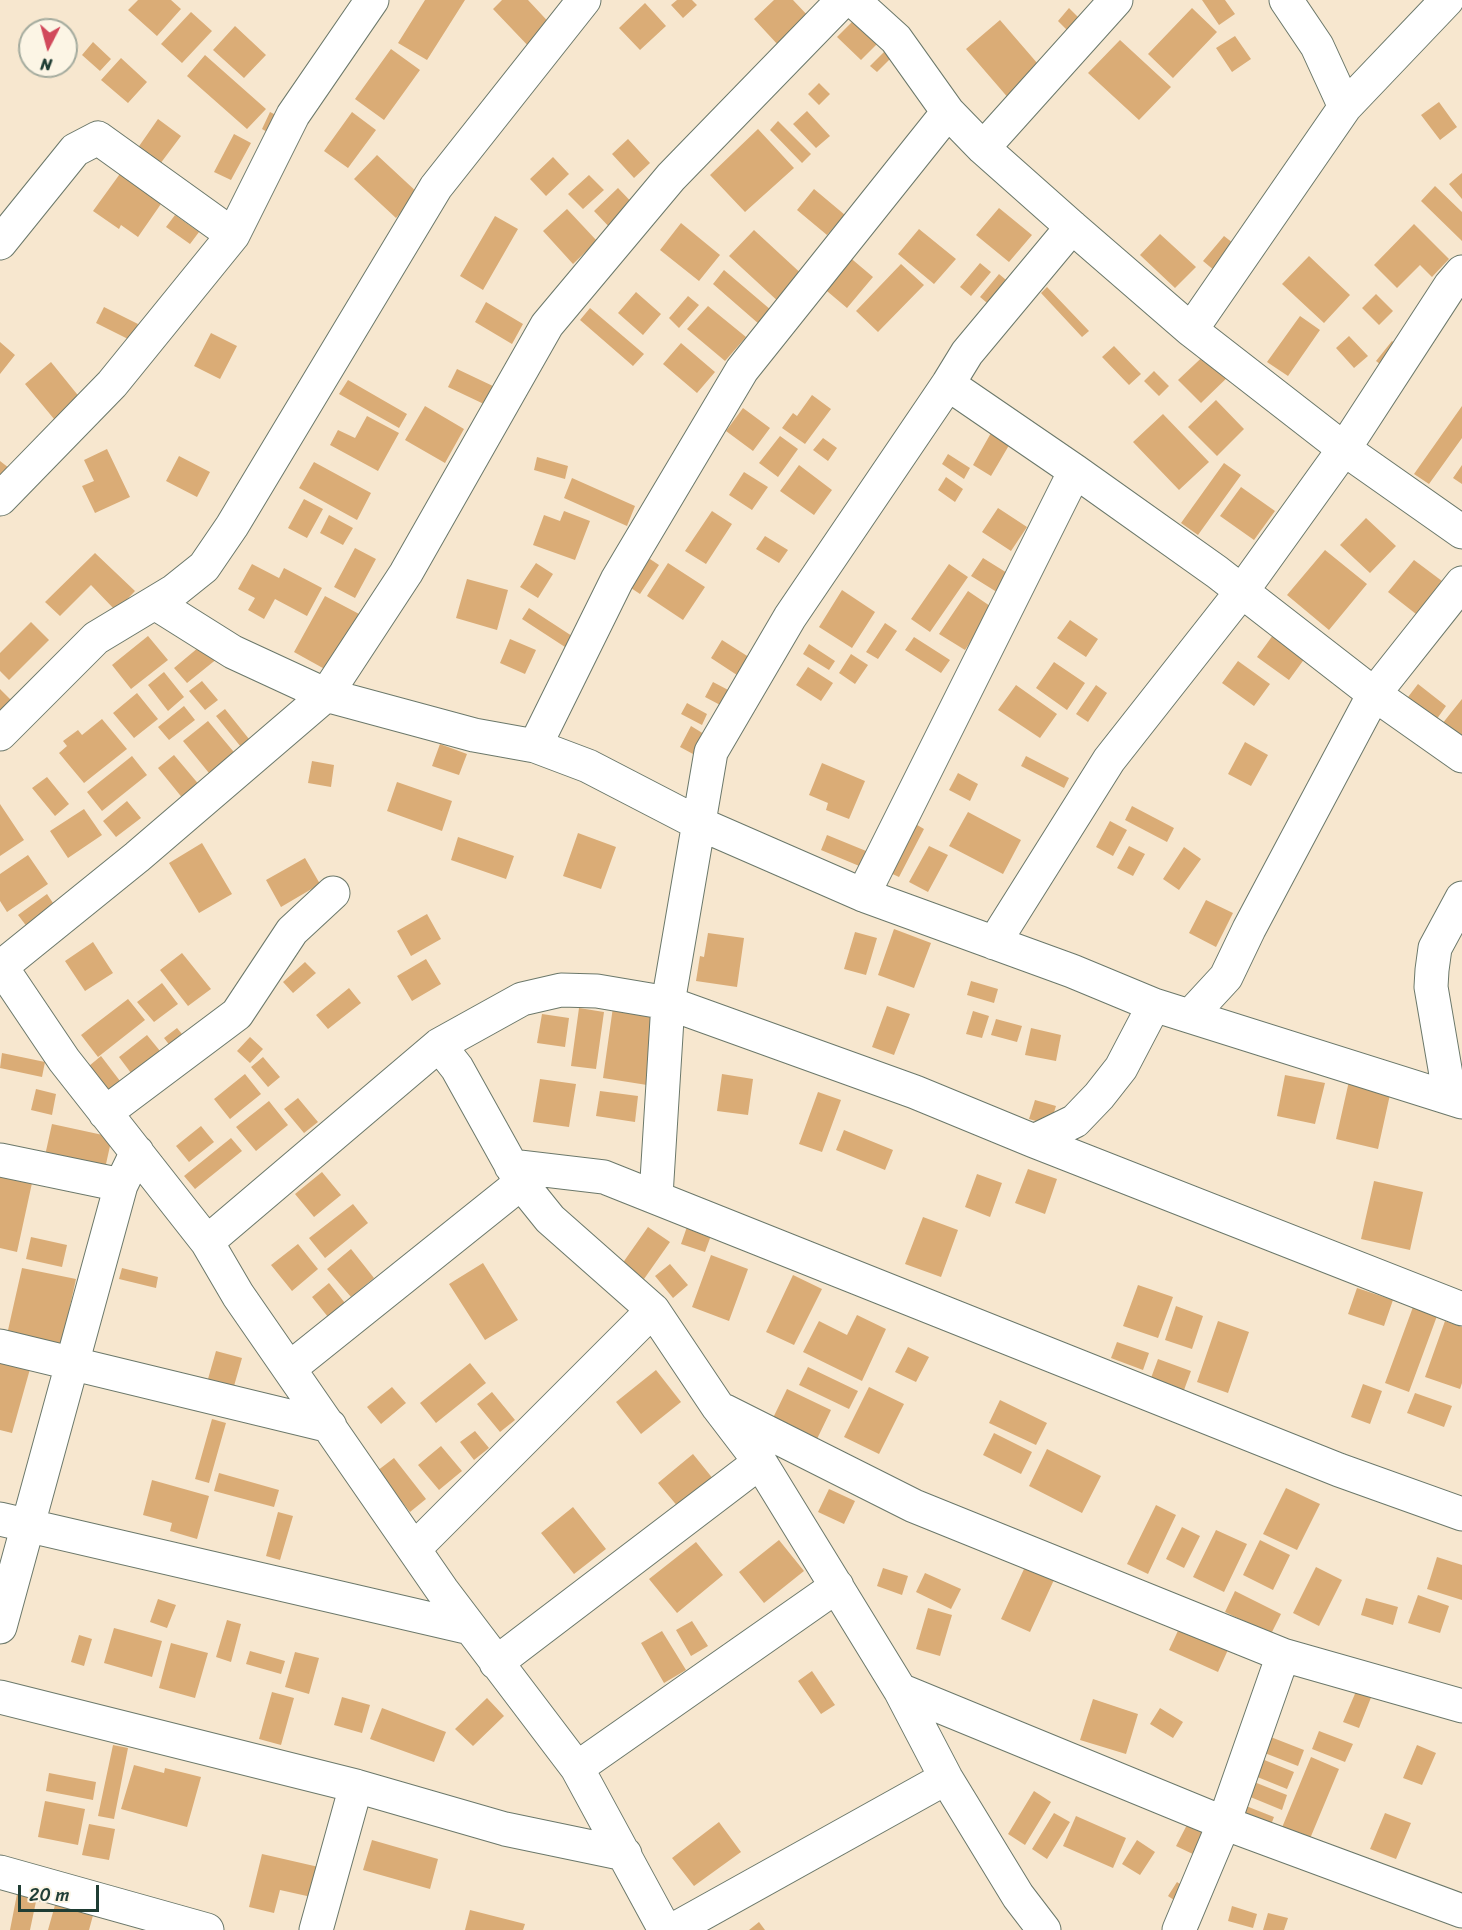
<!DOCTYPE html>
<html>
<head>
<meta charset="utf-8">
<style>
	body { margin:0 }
	#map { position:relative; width:1462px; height:1930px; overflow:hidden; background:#f7e7cf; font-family:Sriracha,sans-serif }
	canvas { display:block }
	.north { position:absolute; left:18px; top:18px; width:60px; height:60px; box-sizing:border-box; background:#fcf5e5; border:2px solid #a4ab9e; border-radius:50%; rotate:186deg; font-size:16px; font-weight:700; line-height:24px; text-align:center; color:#1f3d34 }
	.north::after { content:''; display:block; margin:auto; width:21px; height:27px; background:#d1495b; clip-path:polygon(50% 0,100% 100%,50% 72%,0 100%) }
	.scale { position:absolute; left:18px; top:1885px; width:81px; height:27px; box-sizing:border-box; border:3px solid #1f3d34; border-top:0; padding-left:8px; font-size:18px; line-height:21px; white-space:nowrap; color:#1f3d34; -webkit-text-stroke:4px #fcf5e5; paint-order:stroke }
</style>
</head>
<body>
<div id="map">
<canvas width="1462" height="1930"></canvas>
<div class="north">N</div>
<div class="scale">20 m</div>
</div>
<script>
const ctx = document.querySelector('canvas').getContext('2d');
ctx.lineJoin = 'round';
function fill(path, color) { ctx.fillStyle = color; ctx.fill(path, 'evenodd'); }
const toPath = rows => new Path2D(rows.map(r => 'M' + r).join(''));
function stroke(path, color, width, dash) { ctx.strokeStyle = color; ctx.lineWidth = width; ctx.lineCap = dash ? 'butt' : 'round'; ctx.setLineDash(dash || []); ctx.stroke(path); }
const building = toPath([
	[138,0,171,0,181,9,157,36,128,10],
	[425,0,465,0,427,60,398,43],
	[502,0,528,0,556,30,533,51,493,9],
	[677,0,692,0,697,5,683,18,671,5],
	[774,0,793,0,810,18,779,46,754,19],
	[1202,0,1225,0,1235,14,1219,25],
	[645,3,666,26,640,50,619,28],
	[1069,8,1079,18,1067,30,1058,21],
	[1192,8,1217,32,1173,78,1148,54],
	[191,12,212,31,182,63,161,44],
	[857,17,880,41,861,60,837,37],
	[1000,20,1044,71,1010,100,966,49],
	[235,26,266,55,244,78,213,50],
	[1235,36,1251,59,1232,72,1216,48],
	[1120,40,1171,87,1139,120,1088,73],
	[93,42,111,59,100,71,82,55],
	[888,48,894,55,877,72,870,66],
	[391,49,420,70,384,120,355,99],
	[205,55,266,109,247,129,187,76],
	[121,58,147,82,128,103,101,80],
	[819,83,830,94,819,105,808,94],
	[1439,102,1457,127,1440,140,1421,115],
	[807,111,830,136,816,148,793,124],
	[270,112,284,119,276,137,262,129],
	[352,112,376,130,348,168,324,151],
	[158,119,181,136,157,168,135,152],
	[778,121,811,154,802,163,770,130],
	[758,129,794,168,745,212,710,175],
	[234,134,251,143,231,180,214,172],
	[628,139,650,163,634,178,612,154],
	[377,155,419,194,396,218,354,179],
	[553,157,569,174,546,196,530,179],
	[122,171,163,201,138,237,121,225,119,229,93,211],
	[1462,173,1462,199,1449,184],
	[589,175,604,190,583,209,568,194],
	[1435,186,1462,212,1462,241,1421,201],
	[618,188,638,209,614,232,594,211],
	[814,189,845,215,827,235,797,210],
	[999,208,1032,235,1009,262,976,235],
	[567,209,597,241,573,264,543,231],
	[175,215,199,232,190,244,166,227],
	[495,216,518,229,483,290,460,276],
	[681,223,720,255,699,281,660,250],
	[1414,224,1449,259,1432,277,1420,265,1397,288,1374,265],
	[919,229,956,259,934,284,898,254],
	[754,230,806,278,781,304,729,256],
	[1160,234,1196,267,1175,288,1140,255],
	[1224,236,1242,250,1221,276,1203,261],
	[847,255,873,277,847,308,821,286],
	[1309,256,1350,295,1324,323,1282,284],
	[980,263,991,272,971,296,960,287],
	[901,264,924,285,878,332,856,311],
	[724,270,771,310,759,324,713,284],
	[999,274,1012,285,992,307,980,297],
	[1047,287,1089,331,1082,337,1041,293],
	[636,292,661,314,643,335,618,313],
	[1376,294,1393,311,1379,325,1362,308],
	[688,296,699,305,679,328,669,318],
	[486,302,523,324,512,344,475,322],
	[708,306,746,337,725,361,687,329],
	[104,307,138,324,130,340,96,323],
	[590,308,644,354,633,366,580,320],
	[1300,316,1320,330,1288,376,1267,362],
	[211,333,237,346,220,379,194,366],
	[1349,336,1368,356,1354,368,1336,348],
	[1392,341,1401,348,1385,368,1376,361],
	[0,342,15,355,0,374],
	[681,343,715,372,697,393,663,364],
	[1114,346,1141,374,1129,385,1102,357],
	[1212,348,1234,371,1201,403,1178,380],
	[51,362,85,404,59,425,25,384],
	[457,369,495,387,486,405,448,387],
	[1154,371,1169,386,1159,396,1144,381],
	[348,380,407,414,399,428,339,394],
	[812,395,831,409,805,444,782,428,793,413,797,416],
	[1216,400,1244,429,1217,456,1188,427],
	[425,406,464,429,445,463,405,440],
	[1462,406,1462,438,1429,484,1414,474],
	[743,408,770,428,753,451,726,431],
	[1163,414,1209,462,1179,490,1133,442],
	[367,416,399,433,378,471,330,445,338,430,355,438],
	[996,424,1015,435,991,476,973,465],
	[780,436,798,449,778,477,759,463],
	[823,438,837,448,828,461,813,450],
	[107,449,130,497,95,513,82,486,94,481,84,460],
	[948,454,970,468,964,479,942,464],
	[179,456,210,472,197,497,166,481],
	[537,457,568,466,565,479,534,470],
	[0,461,9,468,0,478],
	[314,462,371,493,357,520,299,488],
	[1224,463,1241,475,1198,535,1181,523],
	[799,465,832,490,814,515,780,491],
	[1462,465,1462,484,1453,478],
	[744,472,768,487,752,510,729,495],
	[946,477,963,489,955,502,938,490],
	[572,478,635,506,627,526,564,498],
	[1241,487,1275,511,1254,540,1220,516],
	[304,499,323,509,307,538,288,528],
	[998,508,1027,527,1011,551,982,532],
	[564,511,590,521,575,560,533,545,544,515,560,521],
	[712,511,732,524,706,564,685,551],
	[329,515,353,528,343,545,320,533],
	[1366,518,1396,546,1370,573,1340,545],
	[765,536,788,550,779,563,756,549],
	[355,548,376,559,355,598,334,587],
	[1325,550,1367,584,1329,630,1287,595],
	[95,553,135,591,116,611,91,585,60,616,45,602],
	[644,555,659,565,640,594,625,584],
	[983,558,1012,576,1000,594,971,576],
	[1414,560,1442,581,1416,614,1388,592],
	[536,563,553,574,538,598,520,587],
	[668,563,705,587,683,620,647,596],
	[252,564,279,578,284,568,322,588,307,616,275,599,264,619,248,610,255,598,238,589],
	[949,564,968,577,930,632,911,619],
	[467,579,508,590,497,630,456,618],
	[842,590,875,612,852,648,819,627],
	[968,591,993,608,965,650,939,634],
	[325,596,361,615,330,672,294,652],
	[529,608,572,636,565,647,522,619],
	[1070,620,1098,639,1086,657,1057,638],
	[31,622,49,640,9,680,0,671,0,653],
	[885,623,897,631,878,659,866,652],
	[1276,631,1308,654,1289,680,1257,657],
	[148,636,168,660,131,689,112,665],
	[914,637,950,660,941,673,905,650],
	[510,639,536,650,525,674,500,663],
	[722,640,752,659,740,677,711,658],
	[205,642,218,658,187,683,174,668],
	[809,644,835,661,829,670,803,654],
	[851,654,868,665,855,684,839,673],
	[1238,661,1270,684,1254,706,1222,683],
	[1054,662,1085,683,1067,710,1036,688],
	[808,667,833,683,821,701,796,685],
	[164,672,184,697,168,711,148,685],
	[202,681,218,700,205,710,189,691],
	[713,682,732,692,724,707,705,697],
	[1418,684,1446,706,1434,723,1405,701],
	[1016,685,1057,714,1040,738,998,710],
	[1096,685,1107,693,1088,722,1076,714],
	[0,689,11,700,0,711],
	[137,693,158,719,134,738,113,713],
	[1462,699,1462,740,1442,724],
	[687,703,707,714,702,725,681,714],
	[184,706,195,720,169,740,158,727],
	[225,709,253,744,245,752,216,716],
	[102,719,127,749,84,783,59,753,67,746,63,741,78,730,82,735],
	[208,721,238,757,213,778,183,741],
	[691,726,704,734,693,754,680,747],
	[1245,742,1268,755,1251,786,1228,774],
	[440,744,467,754,459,775,432,766],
	[174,755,201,787,184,800,158,768],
	[132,756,147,775,102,811,87,792],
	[1026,756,1069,778,1064,788,1021,766],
	[312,761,334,765,331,787,308,783],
	[822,763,865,781,849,819,826,810,828,803,809,795],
	[958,773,978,784,970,801,949,790],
	[47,777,69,804,55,816,32,788],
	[397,782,452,801,442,831,387,811],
	[127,801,141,818,116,837,103,821],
	[0,804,24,840,0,856],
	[1132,806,1174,828,1167,842,1125,820],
	[84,809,102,835,68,858,50,831],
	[968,812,1021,840,1003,874,949,846],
	[1110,821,1127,830,1113,856,1096,847],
	[912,822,924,829,899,877,886,871],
	[578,833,616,847,601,889,563,876],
	[827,835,871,853,864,868,821,850],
	[458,837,514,856,506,879,451,860],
	[202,843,232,894,199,913,169,863],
	[929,846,948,855,928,892,909,882],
	[1129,846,1145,854,1133,876,1117,868],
	[1184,847,1201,859,1179,890,1163,879],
	[28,855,48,884,7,912,0,901,0,874],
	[305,858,320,884,281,907,266,880],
	[47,894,59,912,31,932,18,915],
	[1206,900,1233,913,1216,947,1189,933],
	[427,914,441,939,411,956,397,931],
	[894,929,931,943,914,988,878,975],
	[855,932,877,938,866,975,844,969],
	[708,933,744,938,737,987,696,981,700,956,704,957],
	[93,942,113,973,85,991,65,961],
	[182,953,211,989,188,1006,160,970],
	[426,959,441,984,412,1001,397,976],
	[305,962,316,973,293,993,283,982],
	[971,981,998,989,994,1003,967,995],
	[162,983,178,1004,154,1022,137,1002],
	[349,988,361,1003,328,1029,316,1015],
	[128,999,145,1020,98,1057,81,1035],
	[887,1006,910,1014,894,1055,872,1047],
	[613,1007,657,1014,647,1085,603,1078],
	[579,1008,604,1012,596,1069,571,1066],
	[973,1011,989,1016,982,1038,966,1034],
	[542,1014,569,1018,565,1047,537,1043],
	[996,1019,1022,1026,1017,1042,991,1035],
	[177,1028,187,1040,174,1051,164,1038],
	[1031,1028,1061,1035,1056,1061,1025,1055],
	[147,1035,160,1051,131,1073,119,1057],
	[250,1037,263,1049,250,1063,237,1051],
	[2,1053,45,1062,42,1077,0,1068],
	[101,1056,120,1081,108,1091,89,1066],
	[263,1057,280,1077,268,1087,251,1067],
	[245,1074,261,1094,230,1119,214,1099],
	[722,1074,753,1079,748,1115,717,1111],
	[1285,1075,1325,1083,1315,1124,1277,1116],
	[540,1079,576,1084,569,1127,533,1122],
	[1349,1081,1391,1090,1378,1149,1336,1139],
	[36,1089,56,1094,52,1115,31,1110],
	[600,1091,638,1096,635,1122,596,1116],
	[818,1092,841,1100,822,1152,799,1144],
	[298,1098,318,1122,304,1133,284,1109],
	[1035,1100,1056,1106,1050,1125,1029,1119],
	[269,1101,288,1125,256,1151,236,1127],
	[52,1124,112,1137,104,1173,44,1160],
	[201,1126,214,1142,189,1162,176,1146],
	[844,1130,893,1150,885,1170,836,1150],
	[231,1138,242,1151,195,1189,184,1176],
	[1028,1169,1057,1179,1045,1214,1015,1203],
	[322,1172,341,1195,314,1217,295,1194],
	[977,1174,1002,1183,990,1217,965,1207],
	[0,1176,32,1183,17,1252,0,1248],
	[1374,1181,1423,1192,1410,1250,1361,1239],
	[353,1204,368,1223,325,1258,309,1238],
	[923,1217,958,1230,941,1277,905,1264],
	[689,1221,713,1230,705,1252,681,1244],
	[648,1227,670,1242,644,1279,622,1264],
	[31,1237,67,1245,62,1267,26,1259],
	[298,1244,318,1269,292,1291,271,1265],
	[351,1249,374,1278,351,1297,327,1269],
	[711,1255,748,1269,729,1321,692,1307],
	[483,1263,518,1320,485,1340,449,1284],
	[670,1264,688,1285,673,1298,655,1276],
	[22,1268,76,1279,60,1351,6,1339],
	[122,1268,158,1277,156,1288,119,1279],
	[793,1275,822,1289,794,1345,766,1332],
	[329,1283,345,1303,328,1317,312,1297],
	[1138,1285,1173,1297,1158,1338,1123,1326],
	[1357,1288,1393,1300,1384,1326,1348,1314],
	[1176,1306,1203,1316,1192,1349,1165,1340],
	[1413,1307,1437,1316,1409,1392,1385,1383],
	[857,1315,886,1329,862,1381,803,1352,819,1321,847,1335],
	[1218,1321,1249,1332,1228,1393,1197,1382],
	[1445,1321,1462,1327,1462,1383,1460,1389,1425,1377],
	[1117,1342,1149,1353,1143,1370,1111,1358],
	[908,1347,929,1357,916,1382,895,1372],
	[216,1351,242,1358,232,1393,206,1386],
	[1158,1359,1191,1371,1184,1390,1151,1378],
	[0,1361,30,1369,12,1433,0,1430],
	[470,1363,486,1383,436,1423,420,1403],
	[808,1367,858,1391,849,1409,799,1385],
	[656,1370,681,1402,641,1434,616,1402],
	[1363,1384,1382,1391,1370,1424,1351,1417],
	[392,1387,406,1403,381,1424,367,1407],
	[869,1387,904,1404,879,1454,844,1437],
	[787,1389,831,1410,817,1439,773,1418],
	[492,1392,515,1420,500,1432,477,1404],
	[1415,1393,1452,1406,1444,1427,1407,1413],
	[1000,1400,1047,1423,1036,1445,989,1423],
	[212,1419,226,1423,209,1483,195,1479],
	[475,1431,489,1448,474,1460,460,1442],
	[994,1433,1032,1452,1021,1474,983,1455],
	[441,1446,462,1471,439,1490,418,1465],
	[1047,1449,1101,1476,1082,1513,1029,1486],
	[693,1454,714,1480,679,1508,658,1483],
	[394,1458,426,1499,410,1512,377,1471],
	[219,1473,279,1490,274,1507,214,1491],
	[152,1480,209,1496,197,1539,170,1531,172,1523,143,1515],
	[1286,1488,1320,1504,1297,1550,1263,1534],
	[829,1489,855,1501,844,1524,818,1512],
	[1156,1505,1176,1515,1148,1574,1127,1564],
	[573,1507,606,1549,574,1574,541,1533],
	[278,1512,293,1516,280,1560,266,1556],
	[1182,1527,1200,1536,1184,1568,1166,1559],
	[1216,1530,1247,1544,1224,1592,1193,1577],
	[779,1540,804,1571,764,1603,739,1572],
	[1260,1540,1290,1555,1273,1590,1243,1575],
	[696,1542,723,1575,677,1613,649,1579],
	[1030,1556,1059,1569,1030,1632,1001,1619],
	[1437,1557,1462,1565,1462,1600,1427,1589],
	[1316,1567,1342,1580,1319,1626,1293,1613],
	[883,1568,908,1576,902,1595,877,1586],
	[925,1573,961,1589,951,1609,916,1592],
	[1235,1591,1281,1614,1271,1634,1225,1612],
	[1418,1595,1449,1606,1440,1633,1408,1623],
	[1366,1598,1398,1607,1393,1625,1361,1615],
	[158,1599,176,1605,167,1628,150,1622],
	[928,1608,952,1615,940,1656,916,1649],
	[227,1620,241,1624,231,1662,216,1657],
	[1183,1620,1231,1643,1218,1672,1169,1650],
	[692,1621,708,1646,691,1656,676,1630],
	[114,1628,162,1641,152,1677,104,1663],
	[662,1631,686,1670,664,1683,641,1643],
	[79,1635,92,1639,84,1666,71,1662],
	[171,1643,208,1653,195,1698,159,1688],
	[250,1651,285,1661,281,1674,246,1664],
	[295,1652,319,1658,309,1694,285,1687],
	[812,1671,835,1705,821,1714,798,1681],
	[1357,1689,1372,1695,1359,1728,1343,1722],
	[272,1692,294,1698,281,1745,259,1739],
	[342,1697,370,1705,362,1733,334,1725],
	[487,1698,504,1716,473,1746,455,1729],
	[1093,1699,1138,1714,1126,1754,1080,1740],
	[382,1708,446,1732,434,1762,370,1739],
	[1160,1708,1183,1722,1173,1738,1150,1724],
	[1319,1731,1353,1744,1345,1762,1312,1749],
	[1263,1734,1304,1750,1298,1766,1257,1750],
	[113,1745,128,1748,114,1819,98,1816],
	[1417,1745,1436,1753,1422,1785,1403,1778],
	[1257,1757,1294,1772,1287,1789,1250,1774],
	[1311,1757,1339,1769,1309,1841,1281,1830],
	[134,1765,164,1773,165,1768,201,1777,187,1827,121,1809],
	[49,1773,96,1782,93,1800,46,1791],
	[1249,1780,1287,1795,1282,1810,1243,1794],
	[1034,1791,1051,1802,1025,1845,1008,1834],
	[45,1801,85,1809,78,1845,38,1837],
	[1241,1804,1274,1817,1267,1835,1234,1821],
	[1054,1813,1070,1822,1047,1859,1032,1849],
	[1385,1813,1411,1823,1396,1859,1370,1849],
	[1076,1816,1126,1838,1113,1868,1063,1846],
	[1189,1821,1210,1831,1197,1856,1176,1846],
	[719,1822,741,1852,694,1886,672,1858],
	[89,1824,115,1829,109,1860,82,1855],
	[372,1840,438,1859,430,1889,363,1870],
	[1137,1840,1155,1852,1140,1875,1122,1864],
	[262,1854,323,1868,316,1898,280,1890,274,1913,249,1907],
	[1177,1882,1186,1888,1177,1902,1168,1896],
	[18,1889,38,1892,30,1930,10,1930],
	[57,1898,95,1908,89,1930,48,1930],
	[1232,1906,1257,1914,1253,1928,1228,1921],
	[470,1910,525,1924,523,1930,465,1930],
	[1268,1913,1288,1918,1284,1930,1263,1930],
	[759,1922,765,1930,749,1930]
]);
const minor = toPath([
	[853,0,896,39,948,112,983,148,1072,227,1191,330,1344,449,1462,532],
	[1286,0,1317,46,1345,107],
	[983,148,1116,0],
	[0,243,75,150,98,138,233,235],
	[1191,330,1345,107,1447,0],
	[948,384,1075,471,1217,572,1374,694,1462,756],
	[0,499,112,384,233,235,293,115,372,0],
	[155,603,233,652,326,695,474,735,535,746,588,766,698,823,863,895,1072,971,1154,1005,1462,1102],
	[0,734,96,638,174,591,204,567,232,526,436,187,584,0],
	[535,746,617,580,742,370,948,112],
	[863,895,1075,471],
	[994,943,1109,760,1242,591,1344,449,1450,286,1462,272],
	[0,965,64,1060,207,1242,238,1295,442,1590,577,1768,665,1930],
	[1,967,137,857,326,695,406,573,547,325,671,177,843,0],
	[1190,1016,1226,977,1249,929,1374,694,1462,583],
	[439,1045,457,1068,521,1183,550,1219,653,1310,718,1407,760,1462,900,1690,946,1778,1018,1896,1044,1930],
	[1450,1098,1431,987,1432,970,1435,948,1462,898],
	[105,1113,237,1014,292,931,333,893],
	[1034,1141,1075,1121,1099,1096,1121,1068,1154,1005],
	[0,1160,121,1185],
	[511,1166,604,1177,1339,1470,1462,1514],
	[656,1196,668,1003,711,752,790,617,948,384,967,353,1072,227],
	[207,1242,439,1045,522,999,561,990,597,991,668,1003,915,1092,1034,1141,1462,1309],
	[0,1346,330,1426],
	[290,1368,521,1183],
	[725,1411,914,1506,1283,1655,1462,1706],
	[0,1519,470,1628],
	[414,1549,653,1310],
	[0,1627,121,1185,137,1152],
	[496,1663,760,1462],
	[900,1690,1224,1823,1462,1911],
	[0,1697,356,1786,505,1829,625,1854],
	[577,1768,837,1586],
	[0,1872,207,1930],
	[316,1930,356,1786],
	[673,1930,946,1778],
	[1179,1930,1224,1823,1283,1655]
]);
fill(building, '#daac76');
stroke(minor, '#6b786a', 35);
stroke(minor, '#fff', 33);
</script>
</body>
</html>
